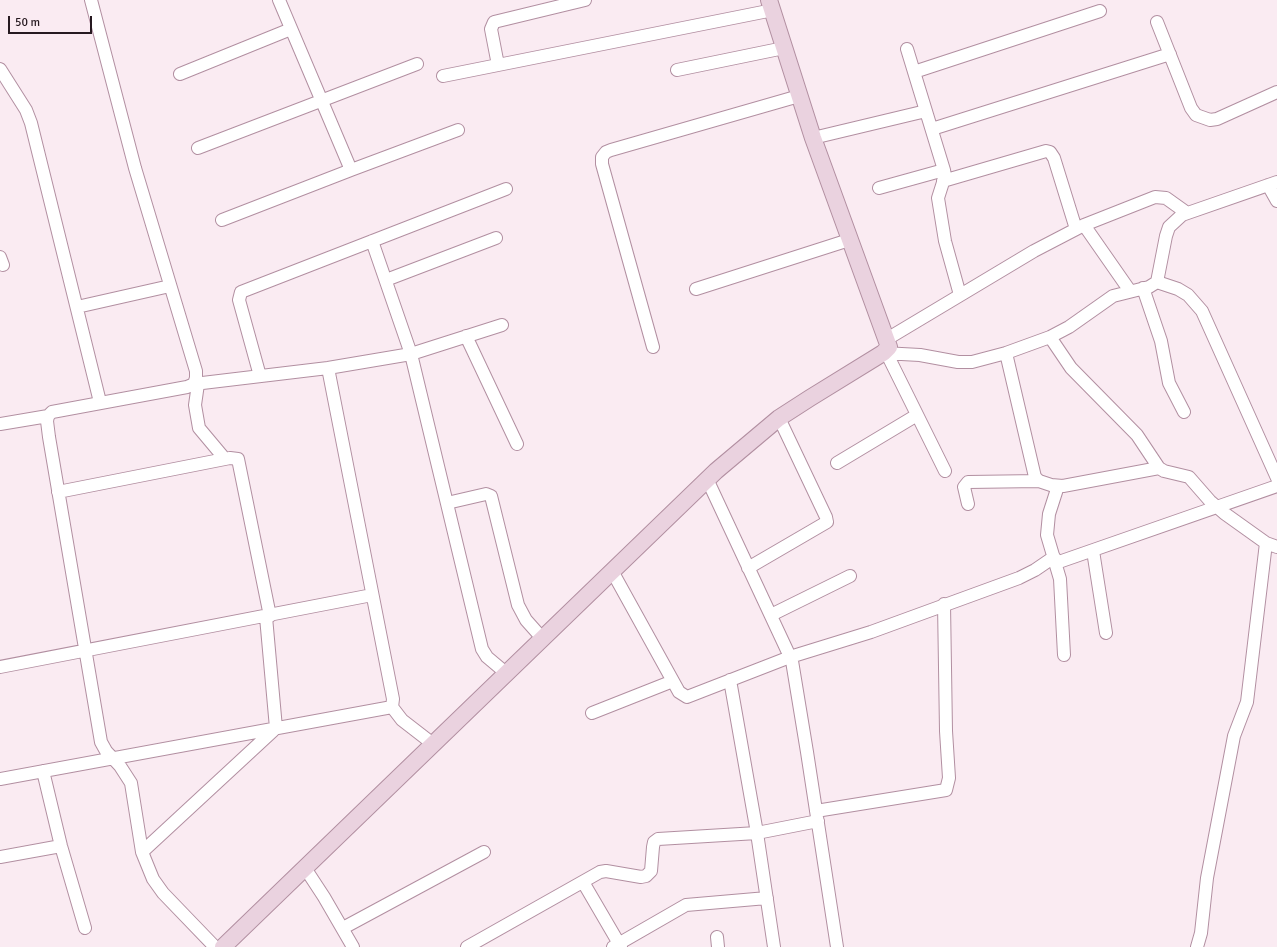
<!DOCTYPE html>
<html>
<head>
<meta charset="utf-8">
<style>
	body { margin:0 }
	#map { position:relative; width:1277px; height:947px; overflow:hidden; background:#faebf2; font-family:Signika,sans-serif }
	canvas { display:block }
	.scale { position:absolute; left:8px; top:16px; width:84px; height:18px; box-sizing:border-box; border:2px solid #261920; border-top:0; padding-left:5px; font-size:12px; line-height:14px; white-space:nowrap; color:#261920; -webkit-text-stroke:3px #faebf2; paint-order:stroke }
</style>
</head>
<body>
<div id="map">
<canvas width="1277" height="947"></canvas>
<div class="scale">50 m</div>
</div>
<script>
const ctx = document.querySelector('canvas').getContext('2d');
ctx.lineJoin = 'round';
const toPath = rows => new Path2D(rows.map(r => 'M' + r).join(''));
function stroke(path, color, width, dash) { ctx.strokeStyle = color; ctx.lineWidth = width; ctx.lineCap = dash ? 'butt' : 'round'; ctx.setLineDash(dash || []); ctx.stroke(path); }
const street = toPath([
	[91,0,135,168,196,371,196,378,194,384,187,387,52,412,48,416,47,421,49,437,101,742,106,751,120,766,131,783,142,852,153,879,163,893,215,947],
	[279,0,351,170,458,130],
	[1157,22,1191,108,1196,115,1210,120,1217,119,1277,92],
	[907,49,944,170,945,176,938,198,945,241,960,295],
	[498,65,491,29,494,22,585,0],
	[0,69,26,110,31,123,100,402],
	[677,70,784,48],
	[914,72,1100,11],
	[180,74,291,29],
	[443,76,773,10],
	[932,129,1170,54],
	[813,138,926,111],
	[198,148,417,64],
	[943,181,1046,151,1050,152,1054,158,1076,229],
	[1268,185,1277,201],
	[879,188,944,170],
	[222,220,351,170],
	[1084,225,1130,291],
	[372,241,411,354,482,649,487,657,506,673],
	[0,257,3,265],
	[386,280,496,238],
	[1157,282,1178,289,1188,295,1202,311,1277,478],
	[1143,288,1161,341,1169,383,1184,412],
	[696,289,849,240],
	[77,307,170,286],
	[466,336,517,444],
	[1050,337,1071,368,1137,435,1159,468,1164,471,1189,477,1210,501,1224,513,1266,543,1277,547],
	[887,339,1034,251,1084,225,1155,197,1166,198,1187,213],
	[653,347,602,164,602,157,606,152,611,150,799,96],
	[883,353,920,355,958,362,972,362,1006,353,1050,337,1069,327,1113,296,1149,287,1157,282,1166,236,1169,227,1182,215,1277,182],
	[1006,353,1035,477,1039,481,1051,485,1063,486,1159,468],
	[887,354,945,471],
	[260,376,239,300,241,292,506,189],
	[194,384,328,368,411,354,502,325],
	[198,384,195,405,199,428,225,459],
	[0,424,48,416],
	[837,463,917,415],
	[707,479,792,661,807,752,837,947],
	[1058,486,1049,514,1047,535,1060,579,1064,655],
	[58,492,230,458,238,459,270,616],
	[447,503,486,494,491,496,518,605,526,620,542,638],
	[968,504,964,487,968,482,1039,481],
	[1093,551,1106,633],
	[1056,563,1277,486],
	[748,568,827,522,826,517,779,418],
	[612,571,679,692,687,697,790,657,871,632,1019,578,1035,570,1054,557],
	[771,615,850,576],
	[0,667,372,595],
	[730,680,757,833,774,947],
	[392,707,402,720,433,744],
	[592,713,673,681],
	[43,771,61,846,85,928],
	[0,779,392,707,393,699,328,368],
	[816,811,946,790,949,778,946,731,944,604],
	[142,852,276,728,266,617],
	[0,857,61,846],
	[305,868,324,897,353,947],
	[583,882,621,947],
	[343,928,484,852],
	[717,937,718,947],
	[467,947,600,872,606,871,641,877,646,876,651,871,653,847,654,842,658,839,757,833,818,821],
	[613,947,686,905,767,898],
	[1197,947,1201,933,1207,878,1234,736,1247,702,1266,543]
]);
const secondary = toPath([
	[223,947,716,471,779,418,810,398,883,353,889,347,813,138,769,0]
]);
stroke(street, '#b28fa1', 14);
stroke(secondary, '#b28fa1', 18);
stroke(street, '#fff', 12);
stroke(secondary, '#ead2df', 16);
</script>
</body>
</html>
